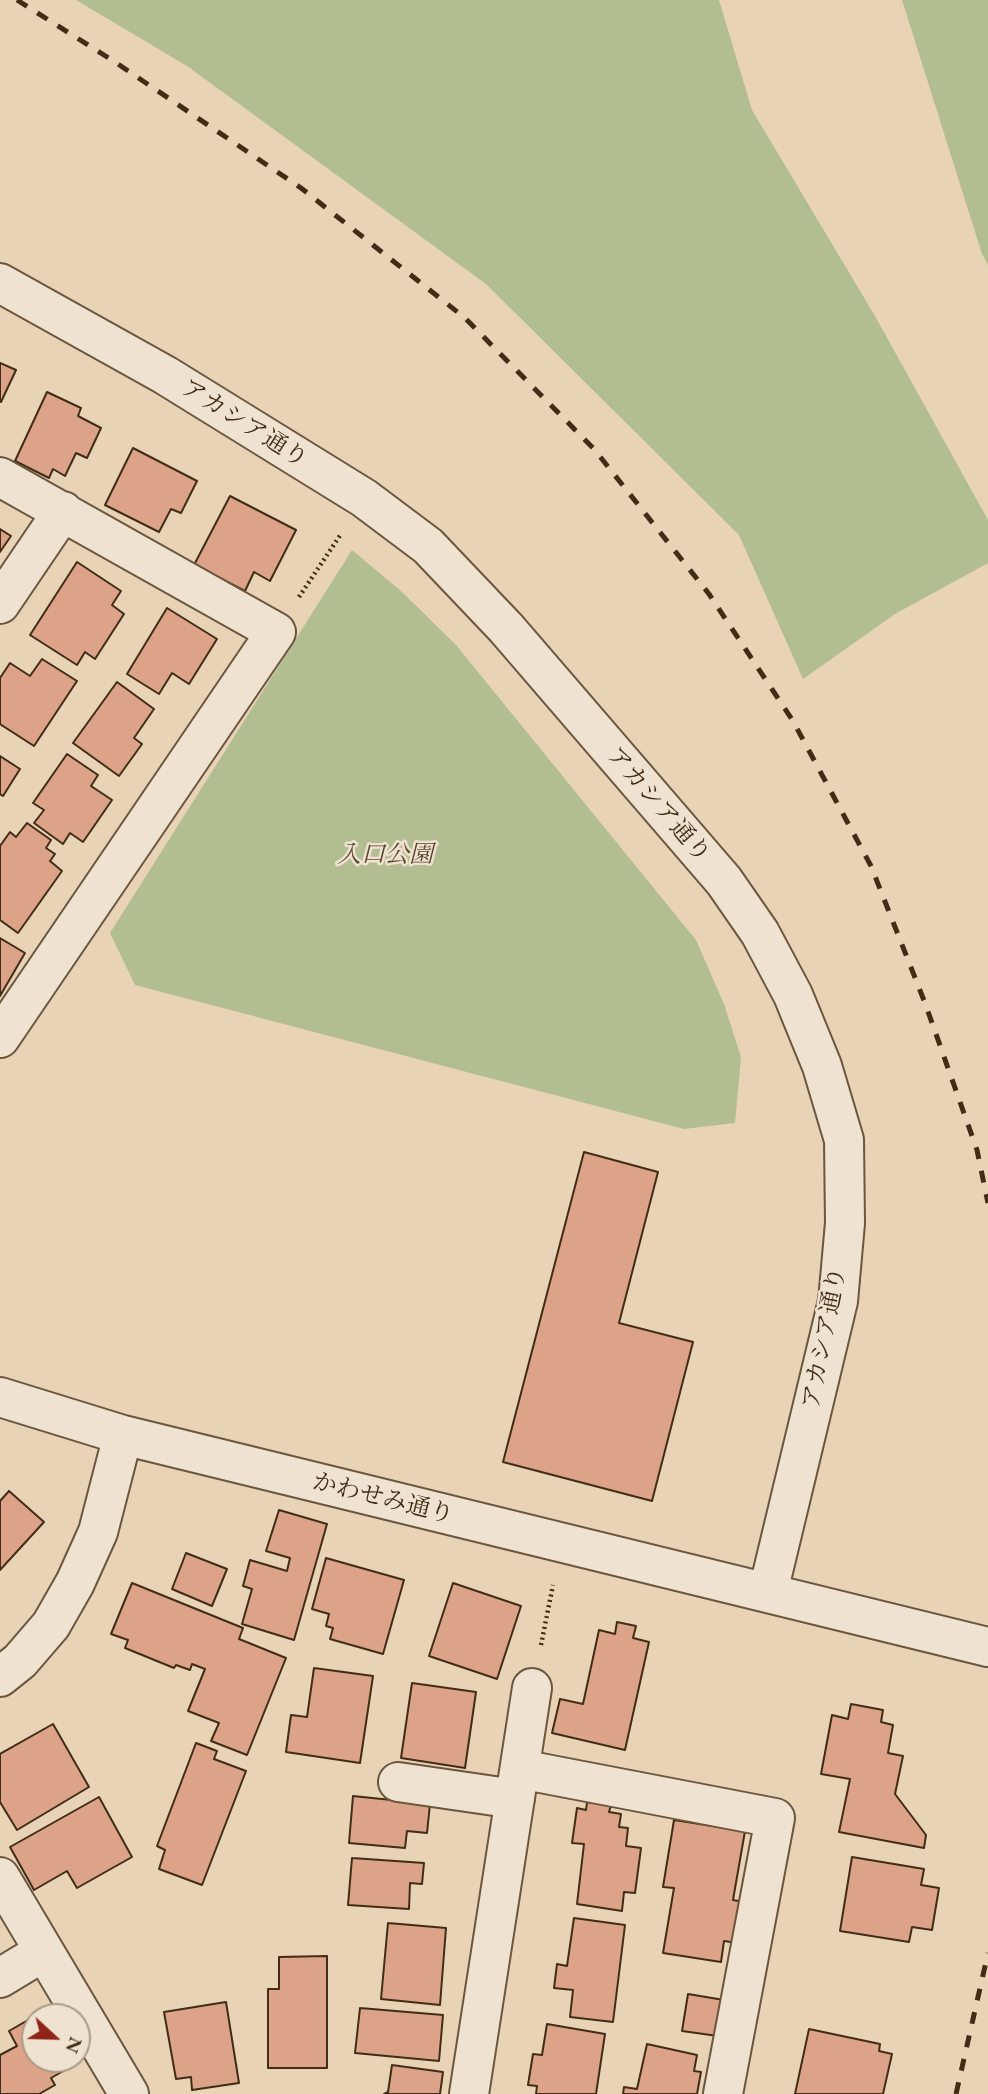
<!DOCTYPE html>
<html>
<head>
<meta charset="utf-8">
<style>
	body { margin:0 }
	#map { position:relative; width:988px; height:2094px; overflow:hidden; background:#e8d3b6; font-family:"EB Garamond",serif }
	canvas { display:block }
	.north { position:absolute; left:21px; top:2003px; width:70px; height:70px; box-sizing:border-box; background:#f0e2d0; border:2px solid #aa9a86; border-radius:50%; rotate:112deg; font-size:19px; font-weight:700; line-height:28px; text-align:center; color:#412d16 }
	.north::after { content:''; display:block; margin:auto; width:24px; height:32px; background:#8f2418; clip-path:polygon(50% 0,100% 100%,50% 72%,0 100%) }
</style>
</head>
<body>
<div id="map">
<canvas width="988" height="2094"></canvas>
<div class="north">N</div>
</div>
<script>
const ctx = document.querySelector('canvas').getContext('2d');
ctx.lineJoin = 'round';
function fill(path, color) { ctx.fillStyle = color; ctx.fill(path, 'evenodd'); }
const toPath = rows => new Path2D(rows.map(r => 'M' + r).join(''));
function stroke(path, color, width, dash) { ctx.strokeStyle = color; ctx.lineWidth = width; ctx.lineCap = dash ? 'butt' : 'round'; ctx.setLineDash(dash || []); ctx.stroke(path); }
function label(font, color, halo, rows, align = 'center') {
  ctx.font = font + ' "EB Garamond","Noto Serif JP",serif'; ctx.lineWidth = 5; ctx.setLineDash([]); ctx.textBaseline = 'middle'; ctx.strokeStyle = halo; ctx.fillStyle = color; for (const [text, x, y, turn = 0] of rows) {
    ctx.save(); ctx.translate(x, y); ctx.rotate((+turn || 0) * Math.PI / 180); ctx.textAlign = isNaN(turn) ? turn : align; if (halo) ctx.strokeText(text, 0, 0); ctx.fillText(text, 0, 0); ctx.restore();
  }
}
const green = toPath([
	[76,0,719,0,752,110,875,316,988,520,988,563,895,614,803,679,739,535,486,284,187,66],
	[902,0,988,0,988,265,982,254],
	[352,550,402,592,456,645,696,940,724,1004,741,1057,735,1123,684,1129,135,985,110,933]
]);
const building = toPath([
	[0,363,16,370,1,402,0,401,0,363],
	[47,392,81,408,78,416,101,428,87,458,76,453,65,476,53,469,49,478,15,461,47,392],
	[133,448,197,481,181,513,171,509,159,532,105,505,133,448],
	[230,496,296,530,270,581,254,572,245,591,194,565,230,496],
	[0,529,11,536,0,552,0,529],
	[77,562,121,591,112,605,124,614,95,659,85,652,77,665,30,635,77,562],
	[167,608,217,639,189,684,172,673,159,694,127,674,167,608],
	[42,659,77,681,34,746,0,724,0,678,10,663,30,676,42,659],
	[117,682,154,709,134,738,142,744,119,776,73,743,117,682],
	[67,754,98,775,91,786,112,800,83,842,70,833,63,844,34,823,44,810,33,803,67,754],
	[0,756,20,769,3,796,0,794,0,756],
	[27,823,51,840,46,848,55,854,50,861,62,871,18,933,0,920,0,846,10,832,16,837,27,823],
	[0,938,25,953,0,996,0,938],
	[584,1152,658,1172,619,1323,693,1342,652,1501,503,1462,584,1152],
	[9,1491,44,1522,0,1570,0,1501,9,1491],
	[279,1510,327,1524,294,1640,242,1624,252,1589,243,1586,250,1560,287,1571,290,1558,266,1551,279,1510],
	[186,1553,227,1569,212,1606,172,1589,186,1553],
	[326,1558,404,1580,383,1654,330,1639,333,1628,326,1626,329,1614,312,1609,326,1558],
	[132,1583,243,1628,239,1639,286,1658,247,1755,211,1741,219,1723,188,1711,205,1669,192,1664,190,1670,176,1665,174,1668,125,1648,128,1640,111,1634,132,1583],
	[453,1583,521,1606,497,1679,429,1656,453,1583],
	[617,1622,636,1626,633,1638,649,1642,625,1750,552,1733,560,1699,583,1704,599,1630,615,1634,617,1622],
	[314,1668,373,1676,360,1763,286,1752,291,1715,307,1717,314,1668],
	[412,1683,476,1692,465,1768,401,1758,412,1683],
	[851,1704,883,1710,881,1722,893,1725,888,1753,903,1756,895,1794,926,1835,924,1848,839,1832,850,1779,821,1774,832,1715,848,1719,851,1704],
	[53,1724,89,1787,17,1830,0,1802,0,1754,53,1724],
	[196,1743,217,1751,214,1759,246,1771,202,1885,159,1869,165,1850,157,1846,196,1743],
	[353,1796,430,1804,427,1833,407,1831,405,1848,349,1843,353,1796],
	[99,1797,132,1857,77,1888,67,1871,34,1890,10,1847,99,1797],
	[587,1802,611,1805,609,1812,621,1814,619,1827,628,1828,626,1846,641,1848,635,1893,624,1892,622,1911,577,1904,584,1844,572,1843,577,1808,586,1810,587,1802],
	[674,1820,745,1831,733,1900,744,1902,737,1943,724,1941,721,1962,663,1953,674,1888,663,1887,674,1820],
	[852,1857,924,1869,921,1885,939,1888,932,1930,912,1927,909,1942,840,1931,852,1857],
	[352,1858,424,1863,422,1884,410,1883,409,1909,348,1905,352,1858],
	[574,1918,625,1925,613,2022,570,2017,573,1990,554,1988,557,1964,567,1966,574,1918],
	[388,1923,446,1928,440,2005,381,1999,388,1923],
	[327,1956,327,2068,268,2068,268,1989,279,1989,279,1957,327,1956],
	[688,1994,724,2000,718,2036,682,2031,688,1994],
	[226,2002,239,2083,192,2090,191,2077,176,2079,164,2012,226,2002],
	[360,2008,443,2015,439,2061,355,2053,360,2008],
	[42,2012,45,2017,35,2017,35,2059,68,2059,72,2066,51,2078,55,2085,39,2094,0,2094,0,2055,17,2046,9,2031,42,2012],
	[547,2024,605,2034,596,2094,536,2094,537,2086,528,2085,533,2054,542,2055,547,2024],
	[809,2029,880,2044,879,2051,892,2054,883,2094,795,2094,809,2029],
	[647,2044,697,2055,694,2071,701,2072,697,2094,623,2094,624,2087,637,2089,647,2044],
	[392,2065,443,2072,440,2094,384,2094,388,2092,392,2065]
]);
const path = toPath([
	[299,597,341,534],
	[541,1645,553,1585]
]);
const minor = toPath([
	[0,283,165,375,364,498,428,546,506,628,724,881,760,933,793,995,822,1066,844,1140,845,1223,838,1301,768,1592],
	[0,477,276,632,0,1038],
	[0,604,63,511],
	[0,1397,123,1435,988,1647],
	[0,1677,20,1661,51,1625,75,1583,98,1532,123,1435],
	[520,1769,775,1818,723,2094],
	[398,1782,515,1799],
	[0,1877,129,2094],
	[0,1978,43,1952],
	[469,2094,532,1688]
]);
const rail = toPath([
	[17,0,115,62,301,188,465,318,594,449,709,594,793,721,871,866,925,1003,977,1150,988,1203],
	[956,2094,988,1953]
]);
const streetNames = [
	["アカシア通り",244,424,32],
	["アカシア通り",658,805,49],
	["アカシア通り",825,1338,-79],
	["かわせみ通り",383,1499,14]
];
const parkNames = [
	["入口公園",385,855]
];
fill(green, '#b2be91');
fill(building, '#dca388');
stroke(building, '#412d16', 2);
stroke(minor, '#6b563e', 42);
stroke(path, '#412d16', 4.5, [2, 3.5]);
stroke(minor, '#f0e2d0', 38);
stroke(rail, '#412d16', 5, [12, 12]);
label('24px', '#412d16', '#f0e2d0', streetNames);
label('italic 24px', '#584a2f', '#f0e2d0', parkNames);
</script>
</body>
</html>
